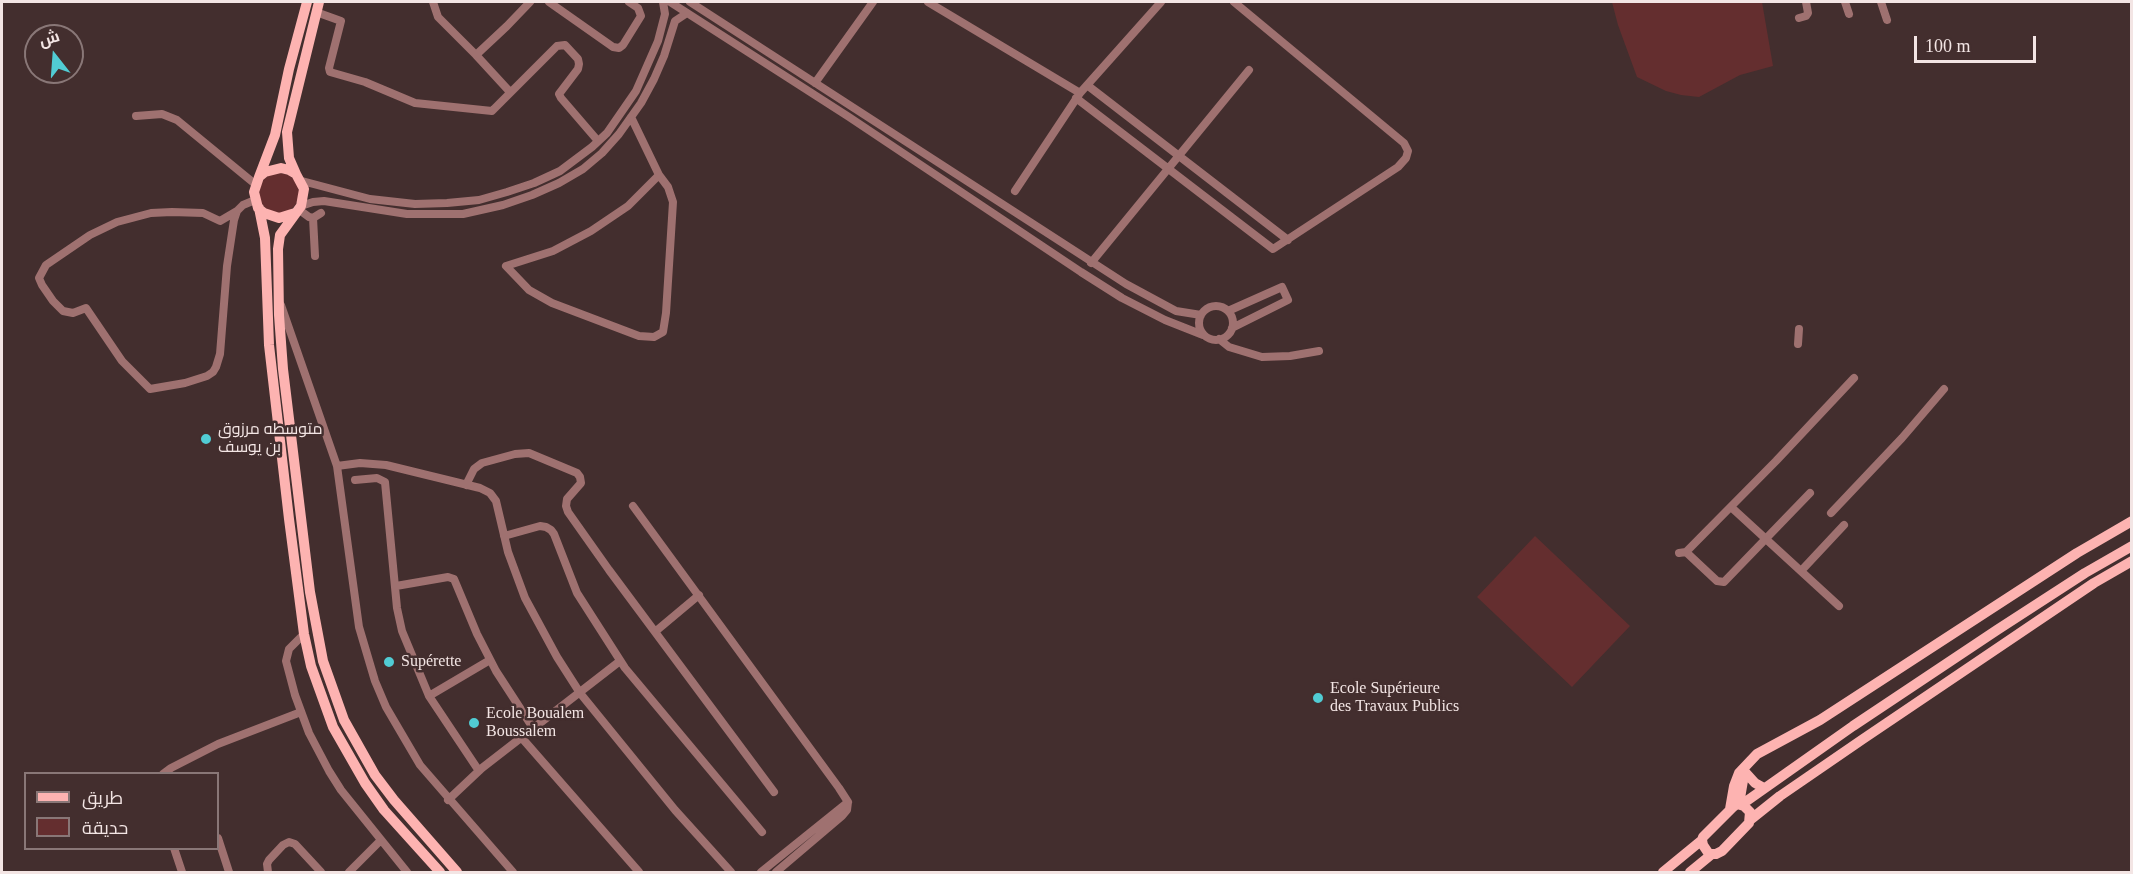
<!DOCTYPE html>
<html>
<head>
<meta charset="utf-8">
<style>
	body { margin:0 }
	#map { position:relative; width:2133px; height:874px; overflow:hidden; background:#432e2e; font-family:"Times New Roman",Cairo,serif }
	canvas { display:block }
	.frame { position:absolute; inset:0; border:3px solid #f3e5e4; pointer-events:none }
	.legend { position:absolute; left:24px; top:772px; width:195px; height:78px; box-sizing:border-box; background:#432e2e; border:2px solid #897777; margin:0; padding:8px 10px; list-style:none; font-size:18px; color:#f3e5e4 }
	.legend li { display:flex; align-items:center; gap:12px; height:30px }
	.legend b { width:30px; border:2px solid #897777 }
	.north { position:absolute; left:24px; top:24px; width:60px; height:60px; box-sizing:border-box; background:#432e2e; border:2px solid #897777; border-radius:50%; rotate:343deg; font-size:16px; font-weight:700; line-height:24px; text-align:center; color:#f3e5e4 }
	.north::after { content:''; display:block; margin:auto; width:21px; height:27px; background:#51ccd4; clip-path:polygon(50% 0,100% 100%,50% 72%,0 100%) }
	.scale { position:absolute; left:1914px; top:36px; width:122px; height:27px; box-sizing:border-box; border:3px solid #f3e5e4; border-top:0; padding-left:8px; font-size:18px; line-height:21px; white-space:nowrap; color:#f3e5e4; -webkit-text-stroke:4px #432e2e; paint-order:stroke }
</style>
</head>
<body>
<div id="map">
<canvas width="2133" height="874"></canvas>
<div class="frame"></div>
<ul class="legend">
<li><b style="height:8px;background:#fdb3b1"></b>طريق</li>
<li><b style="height:16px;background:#642e2f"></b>حديقة</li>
</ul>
<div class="north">ش</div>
<div class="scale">100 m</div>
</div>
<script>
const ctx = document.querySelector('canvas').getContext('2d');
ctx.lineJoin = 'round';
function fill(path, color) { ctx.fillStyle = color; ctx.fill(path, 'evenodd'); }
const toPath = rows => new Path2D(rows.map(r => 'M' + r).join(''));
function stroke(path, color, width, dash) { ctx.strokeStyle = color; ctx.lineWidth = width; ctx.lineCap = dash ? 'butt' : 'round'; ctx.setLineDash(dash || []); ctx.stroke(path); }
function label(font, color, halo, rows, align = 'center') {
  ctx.font = font + ' "Times New Roman",Cairo,serif'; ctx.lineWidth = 5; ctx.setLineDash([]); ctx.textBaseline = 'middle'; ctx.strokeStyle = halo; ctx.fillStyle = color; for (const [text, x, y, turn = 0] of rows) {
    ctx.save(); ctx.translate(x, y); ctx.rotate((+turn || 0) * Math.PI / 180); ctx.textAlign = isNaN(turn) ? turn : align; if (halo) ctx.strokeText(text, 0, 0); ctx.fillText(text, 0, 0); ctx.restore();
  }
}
const green = toPath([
	[1612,2,1762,2,1773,66,1740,75,1699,97,1681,95,1666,91,1637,77,1618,25],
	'259 193a20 20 0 1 1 40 0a20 20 0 1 1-40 0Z',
	[1535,536,1630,626,1572,687,1477,597]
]);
const minor = toPath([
	[433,2,438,17,476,55],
	[549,2,613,47,619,48,623,45,641,16,638,8,629,2],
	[670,2,849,117,1081,272,1122,298,1165,320,1203,335],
	[690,2,1126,284,1176,311,1201,315],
	[928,2,1080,93],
	[1845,2,1849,14],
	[1881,2,1887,20],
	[316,12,341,21,329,68,330,72,365,82,415,103,492,111,557,46,565,45,578,59,579,64,578,69,559,94,561,98,598,141],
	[1799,18,1806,16,1808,13,1806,2],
	[815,83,873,2],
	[1087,85,1288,240],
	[510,92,476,55,507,26,530,2],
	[1076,98,1273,249,1398,167,1406,158,1408,151,1404,143,1234,2],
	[136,116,162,114,177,120,255,184],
	[631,117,659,175,668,187,673,202,666,313,663,332,654,337,639,336,552,303,529,290,506,266,553,251,591,231,628,206,659,175],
	[302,181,370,199,415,204,447,203,479,200,507,192,534,183,560,171,592,147,607,133,636,91,658,41,665,14,663,2],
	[1015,191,1080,93,1161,2],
	[301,206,313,202,324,201,407,214,463,214,503,205,532,195,559,183,583,169,602,153,619,134,641,103,654,79,664,56,675,21,687,13],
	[298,209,309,217,313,218,321,213],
	[237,211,220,221,203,213,172,212,151,213,117,222,90,235,46,265,39,278,42,285,53,301,63,311,73,313,86,308,122,361,150,389,185,383,207,376,213,372,216,367,220,354,227,266,234,220,237,211,243,205,255,200],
	[313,218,315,256],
	[1091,263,1249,70],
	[281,305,337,466,359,627,375,681,386,707,420,765,513,872],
	'1199 323a17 17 0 1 1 34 0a17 17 0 1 1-34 0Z',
	[1228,311,1282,287,1288,300,1232,328],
	[1219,339,1229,347,1262,357,1290,356,1319,351],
	[1798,344,1799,329],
	[337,466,360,463,386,465,480,488,490,493,496,501,508,552,525,598,557,657,580,693,675,810,731,872],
	[355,480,377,478,385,482,397,608,402,631,429,696,479,771],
	[466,485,474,469,482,463,515,454,529,453,577,473,580,477,581,483,567,499,566,506,568,512,609,570,774,792],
	[633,506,839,788,848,802,847,810,842,816,776,872],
	[1731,507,1839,606],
	[1831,513,1902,438,1944,389],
	[504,536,540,526,546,527,551,530,554,534,577,593,625,668,762,832],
	[1686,552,1717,581,1724,582,1810,493],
	[1679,553,1686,552,1776,461,1854,378],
	[1801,571,1844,525],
	[396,586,448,577,454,579,477,634,496,671,533,728],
	[656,631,699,595],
	[304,634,289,649,286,661,295,695,309,733,329,771,341,790,407,872],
	[429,696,490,660],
	[521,737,639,872],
	[163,774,171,768,218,744,301,712],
	[448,800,482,768,620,661],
	[218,838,229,872],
	[174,848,182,872],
	[268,872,267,864,269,860,283,845,289,842,295,844,321,872],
	[349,872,380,841],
	[761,872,848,802]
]);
const major = toPath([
	[296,174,289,158,287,132,319,2],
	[259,177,275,135,289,69,307,2],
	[259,208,265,238,269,345,289,519,304,634,311,666,333,727,365,783,384,810,440,872],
	[295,213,279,218,264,213,258,208,254,192,259,177,265,172,281,168,289,170,296,174,304,189,301,206,280,235,278,249,279,315,283,369,310,592,323,661,344,720,375,775,394,800,457,872],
	[1745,772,1755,783,1764,788],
	[1737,804,1744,806,1750,812,1749,823,1722,851,1716,854,1709,854,1703,845,1702,840,1703,837,1733,807,1737,804],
	[1739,804,1744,775],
	[1741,805,1853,726,1997,630,2085,573,2132,546],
	[1730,809,1734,786,1739,773,1757,754,1820,720,2077,553,2132,521],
	[1750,820,1780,796,1863,739,2094,583,2132,561],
	[1663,872,1702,840],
	[1690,872,1712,854]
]);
const markers = [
	[206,439,6,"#51ccd4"],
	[389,662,6,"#51ccd4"],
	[1318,698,6,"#51ccd4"],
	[474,723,6,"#51ccd4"]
];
const poiNames = [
	["متوسطه مرزوق",218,430],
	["بن يوسف",218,448],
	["Supérette",401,662],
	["Ecole Supérieure",1330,689],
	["des Travaux Publics",1330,707],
	["Ecole Boualem",486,714],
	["Boussalem",486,732]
];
fill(green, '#642e2f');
stroke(minor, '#9f7170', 8);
stroke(major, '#fdb3b1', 10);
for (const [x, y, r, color] of markers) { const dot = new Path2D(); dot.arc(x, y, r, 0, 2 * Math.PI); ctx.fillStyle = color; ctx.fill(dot); stroke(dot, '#432e2e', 2); }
label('16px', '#f3e5e4', '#432e2e', poiNames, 'left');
</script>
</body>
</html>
